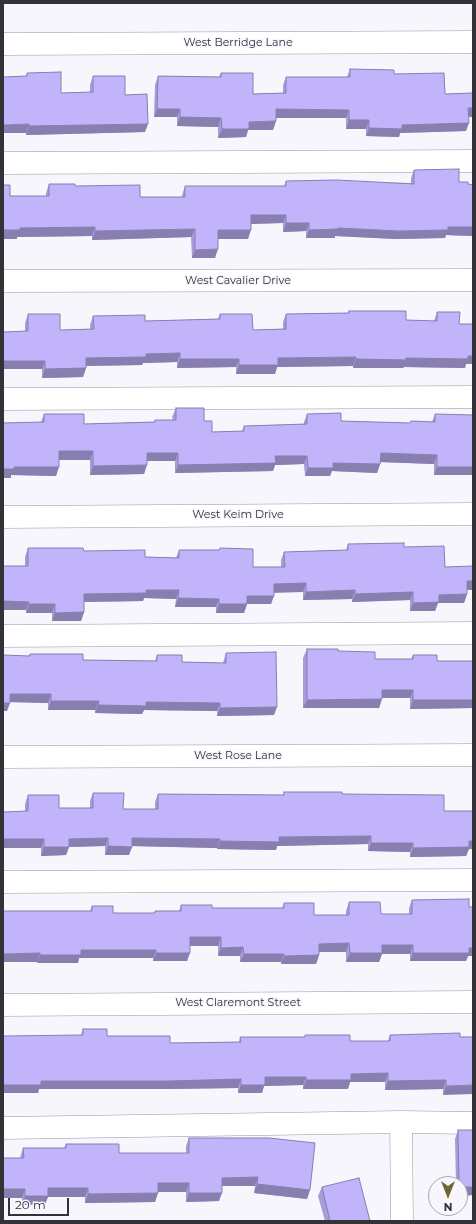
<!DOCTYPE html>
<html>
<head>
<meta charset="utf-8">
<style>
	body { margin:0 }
	#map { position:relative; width:476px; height:1224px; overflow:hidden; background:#f7f6fd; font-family:Montserrat,sans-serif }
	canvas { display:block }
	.frame { position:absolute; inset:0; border:4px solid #333239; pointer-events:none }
	.north { position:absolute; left:428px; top:1176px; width:40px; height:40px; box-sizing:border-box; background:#f7f6fd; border:1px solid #a9a8af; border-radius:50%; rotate:180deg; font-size:11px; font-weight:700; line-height:16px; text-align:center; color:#333239 }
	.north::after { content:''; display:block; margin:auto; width:14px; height:18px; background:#6f6632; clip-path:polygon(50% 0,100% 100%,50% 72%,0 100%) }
	.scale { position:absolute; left:8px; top:1198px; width:61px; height:18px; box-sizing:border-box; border:2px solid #333239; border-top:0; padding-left:5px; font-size:12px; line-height:14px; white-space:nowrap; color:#333239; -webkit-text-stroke:3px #f7f6fd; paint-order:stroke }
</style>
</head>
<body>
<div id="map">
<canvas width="476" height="1224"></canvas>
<div class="frame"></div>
<div class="north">N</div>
<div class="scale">20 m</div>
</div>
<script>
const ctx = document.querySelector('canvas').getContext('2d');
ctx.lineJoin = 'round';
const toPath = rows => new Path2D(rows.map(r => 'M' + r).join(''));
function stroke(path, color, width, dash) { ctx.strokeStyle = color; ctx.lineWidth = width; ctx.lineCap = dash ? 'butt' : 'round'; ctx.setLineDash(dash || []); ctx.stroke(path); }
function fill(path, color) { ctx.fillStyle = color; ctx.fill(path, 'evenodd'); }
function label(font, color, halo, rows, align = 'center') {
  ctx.font = font + ' Montserrat,sans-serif'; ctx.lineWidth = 3; ctx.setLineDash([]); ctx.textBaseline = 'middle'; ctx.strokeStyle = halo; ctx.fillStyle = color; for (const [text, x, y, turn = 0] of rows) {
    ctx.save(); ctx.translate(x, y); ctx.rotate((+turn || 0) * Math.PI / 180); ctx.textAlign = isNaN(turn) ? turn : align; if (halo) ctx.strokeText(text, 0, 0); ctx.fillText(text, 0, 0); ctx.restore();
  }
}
const minor = toPath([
	[3,44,473,42],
	[3,163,473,161],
	[3,281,473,280],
	[3,399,473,397],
	[3,517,473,514],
	[3,636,473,633],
	[3,757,473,755],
	[3,882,473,880],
	[3,1005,473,1002],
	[401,1122,402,1221],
	[3,1128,401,1122,473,1123]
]);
const wall = toPath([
	[350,69,394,74,445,94,473,93,473,117,468,117,466,131,400,133,399,137,366,136,366,129,346,129,346,118,276,118,276,121,273,130,248,130,246,137,218,138,218,127,177,126,177,117,154,117,155,85,158,76,219,77,221,73,253,94,283,93,283,85,286,77,347,77],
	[27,73,61,93,90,93,90,85,93,76,125,95,145,132,26,135,26,76],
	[414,170,468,184,473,185,473,236,446,235,445,238,396,239,335,236,335,238,306,238,306,231,283,232,283,223,251,224,248,239,218,239,215,258,192,258,191,237,92,240,92,236,17,237,17,239,10,196,46,196,46,193,49,184,75,186,140,197,182,197,182,195,185,186,284,186,286,181,411,183,411,178],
	[349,311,406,320,434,321,437,312,459,324,466,364,465,368,404,367,403,368,353,368,353,366,277,367,275,374,236,374,236,367,177,368,177,362,143,363,142,365,86,366,86,368,83,377,42,378,42,369,25,331,25,323,28,314,60,330,90,329,90,325,93,316,145,321,218,319,220,314,253,330,283,329,283,322,286,314,348,313],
	[176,408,204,421,212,432,242,431,244,426,304,424,304,422,307,414,341,421,410,423,411,421,432,422,435,414,473,475,434,475,434,464,381,462,377,473,332,471,330,476,305,476,304,464,275,465,273,471,175,473,175,461,147,461,144,474,90,475,90,460,59,460,56,476,11,475,11,478,3,478,41,422,44,414,84,424,154,422,155,420,173,420,172,417],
	[348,544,404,547,445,567,473,590,467,590,467,594,464,603,438,603,435,611,410,611,410,600,352,602,352,599,303,600,303,592,274,592,271,604,247,604,244,613,216,613,216,607,175,607,176,599,144,598,143,601,84,602,84,612,81,621,52,621,52,613,26,613,26,610,3,610,3,566,25,566,25,557,28,548,84,551,145,557,176,558,179,550,219,550,220,548,253,567,281,567,281,560,284,552,346,550],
	[307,649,338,651,375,659,411,659,413,655,437,661,473,661,473,708,410,709,410,698,382,698,379,708,303,708,303,658],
	[226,653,274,715,217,716,217,711,144,710,142,714,95,713,95,710,48,710,48,703,10,702,7,711,3,711,30,654,83,660,155,661,157,655,182,662,223,663],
	[284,792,342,794,444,811,469,849,466,856,410,857,410,852,368,851,368,844,277,846,276,850,217,849,217,848,132,846,129,855,105,855,105,846,69,847,66,855,41,856,41,848,25,811,25,804,28,795,59,808,90,808,90,801,93,793,123,809,155,809,155,802,158,794,283,795],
	[412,900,468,956,466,961,410,961,410,954,382,954,379,962,346,962,346,952,319,952,319,955,316,964,281,964,281,962,240,962,240,956,218,956,218,946,190,946,187,961,153,961,153,958,79,958,78,963,37,963,37,962,3,962,90,911,92,906,113,913,154,913,155,911,179,911,181,905,212,908,282,908,284,903,314,915,346,915,346,911,349,902,381,914,409,914,409,908],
	[83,1029,107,1036,170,1043,239,1042,240,1037,305,1037,305,1035,350,1041,388,1041,390,1035,473,1037,443,1095,443,1089,385,1090,385,1082,350,1082,348,1089,303,1089,303,1085,264,1086,262,1093,238,1093,238,1088,167,1089,39,1089,38,1093,3,1093,81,1035],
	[458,1130,473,1130,473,1195,460,1196,460,1184,456,1184,455,1139],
	[189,1138,310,1190,307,1199,254,1193,255,1186,222,1186,219,1201,186,1202,186,1192,158,1192,155,1202,85,1203,85,1197,48,1197,45,1204,22,1205,22,1198,3,1198,3,1158,20,1158,23,1148,64,1148,66,1144,119,1153,186,1153,186,1146],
	[322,1187,370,1221,325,1221,318,1196]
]);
const shadedWall = toPath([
	[468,108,473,108,473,117,465,117],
	[157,109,180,109,177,117,154,117],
	[276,109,349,110,346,118,273,118],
	[180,117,221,118,218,127,177,126],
	[349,120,369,120,366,129,346,129],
	[276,121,273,130,248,130,246,137,218,138,222,129,249,122],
	[469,123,466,131,400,133,399,137,366,136,369,128,402,125],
	[29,124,26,133,3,133,3,125],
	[148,124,145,132,26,135,29,126],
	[251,215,286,215,283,223,248,224],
	[286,223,309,223,306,231,283,232],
	[95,227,92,236,17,237,17,239,3,239,3,230,20,228],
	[448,227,473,227,473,236,446,235,445,238,396,239,335,236,335,238,306,238,309,230,338,228],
	[195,229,191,237,92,240,95,231],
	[218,230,251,230,248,239,214,239],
	[218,249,215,258,192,258,195,250],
	[180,353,177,362,143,363,142,365,82,366,86,358,146,354],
	[468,356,473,356,473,364,466,364,465,368,404,367,403,368,353,368,356,359],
	[356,357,353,366,277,367,275,374,236,374,239,365,278,358],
	[180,359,239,359,236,367,177,368],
	[3,361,45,361,42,369,3,369],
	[86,368,83,377,42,378,45,369],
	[59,451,93,451,90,460,56,460],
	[147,453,178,453,175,461,144,461],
	[381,453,437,455,434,464,378,462],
	[275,456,307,456,304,464,275,465,273,471,175,473,178,465],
	[333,463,380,464,377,473,332,471,330,476,305,476,308,468],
	[147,465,144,474,90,475,93,466],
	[14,467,59,467,56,476,11,475,11,478,3,478,3,469],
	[437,467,473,467,473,475,434,475],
	[467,581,473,581,473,590,463,590],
	[306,583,303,592,271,593,274,584],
	[146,590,179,590,176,599,144,598,143,601,81,602,84,594],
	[355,590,352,599,303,600,306,592],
	[413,592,410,600,352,602,355,594],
	[467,594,464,603,438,603,435,611,410,611,413,603,439,595],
	[247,596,274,596,271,604,244,604],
	[178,598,219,599,216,607,175,607],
	[3,601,29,602,26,610,3,610],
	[29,604,55,604,52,613,26,613],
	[219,604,247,604,244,613,216,613],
	[84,612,81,621,52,621,55,613],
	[382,690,413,690,410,698,379,698],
	[10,694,51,694,48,703,7,702],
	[382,699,379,708,303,708,307,700],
	[413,700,473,700,473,708,410,709],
	[51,701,99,701,95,710,48,710],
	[146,702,220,703,217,711,144,710,142,714,95,713,98,705],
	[3,703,10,703,7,711,3,711],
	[277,707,274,715,217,716,220,708],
	[371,836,368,844,277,846,276,850,217,849,220,841,279,837],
	[108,838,105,846,66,847,69,847,66,855,41,856,44,847,69,839],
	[132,838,220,839,217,848,129,846],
	[4,839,44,839,41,848,3,848],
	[469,841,473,841,473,849,469,849,466,856,410,857,413,848],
	[371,843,413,843,410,852,368,851],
	[108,846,132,847,129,855,105,855],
	[190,937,221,937,218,946,187,946],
	[349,943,346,952,316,952,319,944],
	[382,945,413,945,410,954,382,954,379,962,346,962,350,953],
	[243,947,240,956,218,956,221,948],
	[469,948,473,948,473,956,468,956,466,961,410,961,413,953],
	[81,950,156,950,153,958,79,958,78,963,37,963,40,955],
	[40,953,37,962,3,962,3,954],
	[156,953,190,953,187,961,153,961],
	[244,954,284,954,281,962,240,962],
	[319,955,316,964,281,964,284,956],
	[388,1073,385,1082,350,1082,348,1089,303,1089,306,1080,351,1074],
	[265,1077,306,1077,303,1085,264,1086,262,1093,238,1093,241,1085],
	[241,1079,238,1088,167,1089,39,1089,38,1093,3,1093,3,1085,41,1081],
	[446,1080,443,1089,385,1090,388,1081],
	[473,1085,473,1094,443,1095,446,1086],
	[258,1177,255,1186,219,1186,222,1178],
	[158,1183,189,1183,186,1192,155,1192],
	[257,1184,310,1190,307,1199,254,1193],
	[460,1187,473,1187,473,1195,460,1196],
	[48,1188,88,1188,85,1197,48,1197,45,1204,22,1205,25,1196],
	[3,1189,25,1189,22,1198,3,1198],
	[158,1193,155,1202,85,1203,88,1194],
	[189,1193,222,1193,219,1201,186,1202]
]);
const building = toPath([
	[350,69,394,70,394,74,444,73,445,94,473,93,473,108,468,108,469,123,402,125,402,129,369,128,369,120,349,120,349,110,276,109,276,121,249,122,249,129,222,129,221,118,180,117,180,109,157,109,158,76,221,77,221,73,253,73,253,94,286,93,286,77,350,77,350,69],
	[61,72,61,93,93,92,93,76,125,76,125,95,147,94,148,124,29,126,29,124,3,125,3,77,27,76,27,73,61,72],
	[459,169,459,182,468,182,468,184,473,185,473,227,448,227,448,230,399,231,338,228,338,229,309,230,309,223,286,223,286,215,251,215,251,230,218,230,218,249,195,250,195,229,95,231,95,227,20,228,20,230,3,230,3,185,10,185,10,196,49,196,49,184,75,184,75,186,140,185,140,197,185,197,185,186,286,186,286,181,337,180,414,184,414,170,459,169],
	[349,311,406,311,406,320,437,321,437,312,460,312,459,324,473,324,473,356,468,356,468,359,406,358,406,360,356,359,356,357,278,358,278,365,239,365,239,359,180,359,180,353,146,354,146,357,86,358,86,368,45,369,45,361,3,361,3,332,28,331,28,314,60,314,60,330,94,329,93,316,145,315,145,321,220,319,220,314,252,314,253,330,286,329,286,314,349,313,349,311],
	[176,408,204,408,204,421,212,421,212,432,244,431,244,426,307,424,307,414,341,413,341,421,410,423,411,421,435,422,435,414,473,415,473,467,437,467,437,455,381,453,380,464,333,463,333,468,308,468,307,456,275,456,276,463,178,465,178,453,147,453,147,465,93,466,93,451,59,451,59,467,14,467,14,469,3,469,3,423,44,422,44,414,84,414,84,424,155,422,155,420,176,420,176,408],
	[404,543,404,547,444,546,445,567,473,566,473,581,467,581,467,594,439,595,439,602,413,603,413,592,355,594,355,590,306,592,306,583,274,584,274,596,247,596,247,604,219,604,219,599,178,598,179,590,146,590,146,593,84,594,84,612,55,613,55,604,29,604,29,602,3,601,3,566,28,566,28,548,83,548,84,551,145,550,145,557,179,558,179,550,219,550,220,548,253,549,253,567,285,567,284,552,348,550,348,544,404,543],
	[307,649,338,649,338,651,375,652,375,659,413,659,413,655,437,655,437,661,473,661,473,700,413,700,413,690,382,690,382,699,307,700,307,649],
	[276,652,277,707,220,708,220,703,146,702,146,706,98,705,99,701,51,701,51,694,10,694,10,703,3,703,3,655,30,656,30,654,83,654,83,660,157,661,157,655,182,655,182,662,226,663,226,653,276,652],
	[284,792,342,792,342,794,444,795,444,811,473,811,473,841,469,841,469,847,413,848,413,843,371,843,371,836,279,837,279,842,220,841,220,839,132,838,132,847,108,846,108,838,69,839,69,847,44,847,44,839,4,839,4,848,3,848,3,812,28,811,28,795,59,795,59,808,93,808,93,793,124,793,123,809,158,809,158,794,284,795,284,792],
	[469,899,469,907,473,907,473,948,469,948,469,953,413,953,413,945,382,945,382,953,350,953,349,943,319,944,319,955,284,956,284,954,244,954,243,947,221,948,221,937,190,937,190,953,156,953,156,950,81,950,81,955,40,955,40,953,3,954,3,911,92,911,92,906,113,906,113,913,155,913,155,911,181,911,181,905,212,905,212,908,284,908,284,903,314,903,314,915,349,915,349,902,380,902,381,914,412,914,412,900,469,899],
	[83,1029,107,1029,107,1036,170,1036,170,1043,241,1042,240,1037,305,1037,305,1035,350,1035,350,1041,390,1041,390,1035,460,1033,460,1037,473,1037,473,1085,446,1086,446,1080,388,1081,388,1073,351,1074,351,1080,306,1080,306,1077,265,1077,265,1085,241,1085,241,1079,170,1081,41,1081,41,1085,3,1085,3,1036,83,1035,83,1029],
	[458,1130,473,1130,473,1187,460,1187,460,1184,459,1184,458,1130],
	[189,1138,269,1138,315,1143,310,1190,257,1184,258,1177,222,1178,222,1193,189,1193,189,1183,158,1183,158,1193,88,1194,88,1188,48,1188,48,1196,25,1196,25,1189,3,1189,3,1158,24,1158,23,1148,66,1148,66,1144,119,1144,119,1153,189,1153,189,1138],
	[359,1178,370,1221,330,1221,322,1187,359,1178]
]);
const streetNames = [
	["West Berridge Lane",238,43],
	["West Cavalier Drive",238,281],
	["West Keim Drive",238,515],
	["West Rose Lane",238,756],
	["West Claremont Street",238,1003]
];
stroke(minor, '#9895a5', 23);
stroke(minor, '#fff', 22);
fill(wall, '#a79bd8');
fill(shadedWall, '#887eb0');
fill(building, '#c2b4fb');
stroke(building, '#887eb0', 1);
label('11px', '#333239', '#f7f6fd', streetNames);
</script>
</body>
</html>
